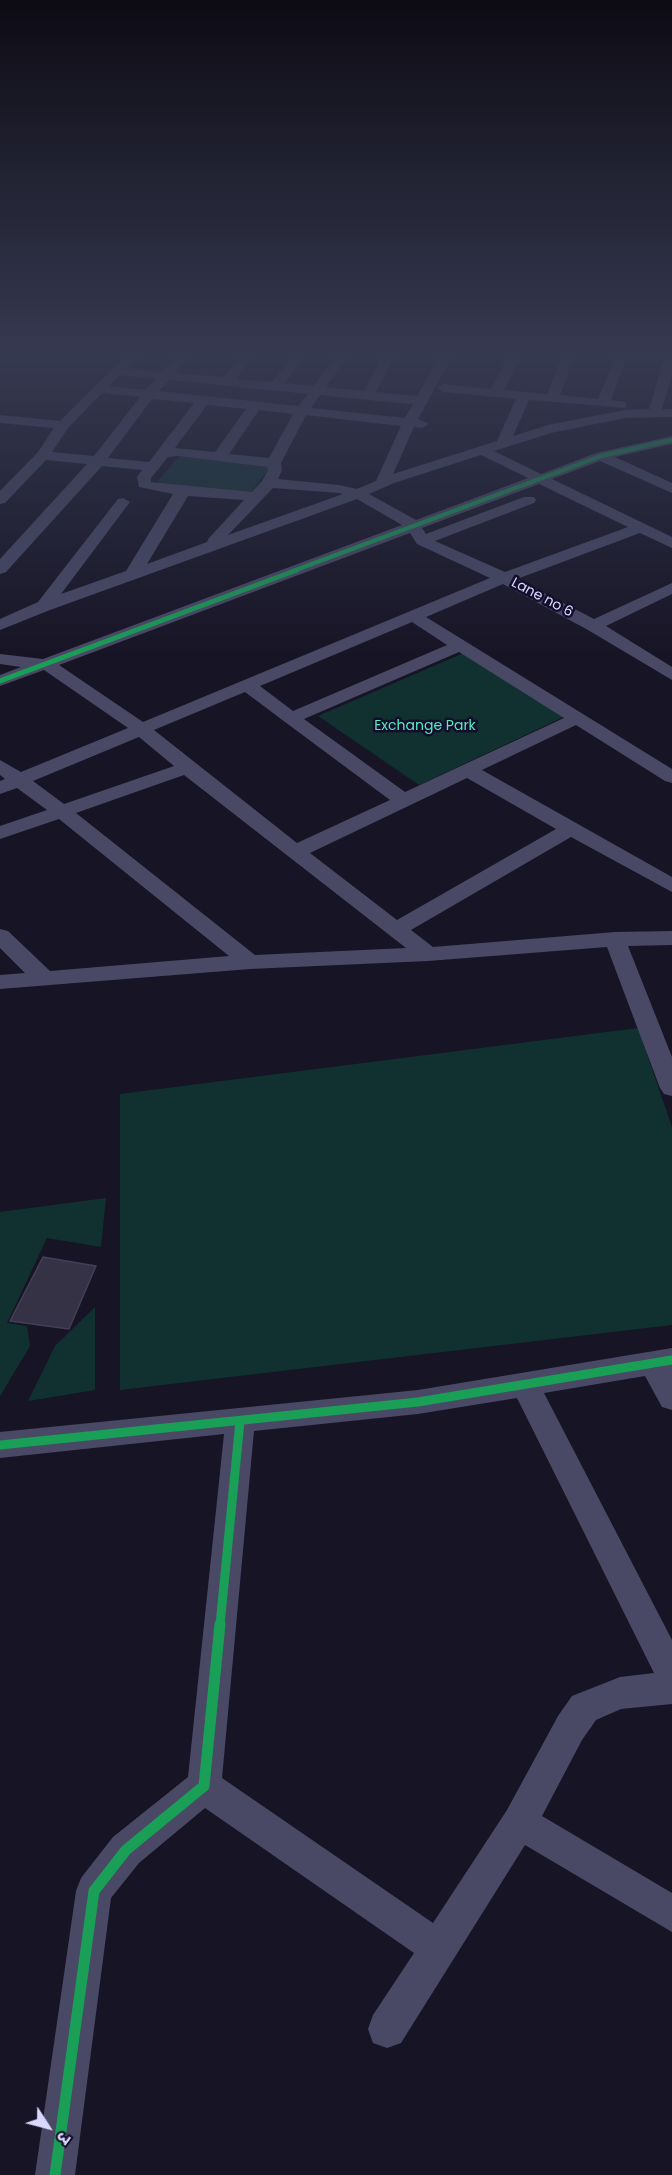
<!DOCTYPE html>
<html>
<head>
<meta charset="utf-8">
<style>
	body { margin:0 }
	#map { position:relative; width:672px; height:2175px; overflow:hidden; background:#171425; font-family:Poppins,"Noto Sans Devanagari",sans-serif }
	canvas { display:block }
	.north { position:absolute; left:18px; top:2097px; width:60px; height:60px; -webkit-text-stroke:4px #120e2b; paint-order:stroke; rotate:126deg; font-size:16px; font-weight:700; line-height:24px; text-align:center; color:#dbd8ff }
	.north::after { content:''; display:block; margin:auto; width:21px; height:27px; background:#dbd8ff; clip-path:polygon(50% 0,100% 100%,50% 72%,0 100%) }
</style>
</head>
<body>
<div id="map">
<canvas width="672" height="2175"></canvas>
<div class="north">उ</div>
</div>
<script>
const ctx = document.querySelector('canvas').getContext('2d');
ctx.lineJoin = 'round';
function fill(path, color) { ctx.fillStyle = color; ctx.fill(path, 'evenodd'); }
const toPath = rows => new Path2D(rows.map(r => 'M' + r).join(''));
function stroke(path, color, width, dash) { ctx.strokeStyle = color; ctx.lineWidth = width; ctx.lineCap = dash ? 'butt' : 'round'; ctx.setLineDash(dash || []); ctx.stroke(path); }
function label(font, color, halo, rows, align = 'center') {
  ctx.font = font + ' Poppins,sans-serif'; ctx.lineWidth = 5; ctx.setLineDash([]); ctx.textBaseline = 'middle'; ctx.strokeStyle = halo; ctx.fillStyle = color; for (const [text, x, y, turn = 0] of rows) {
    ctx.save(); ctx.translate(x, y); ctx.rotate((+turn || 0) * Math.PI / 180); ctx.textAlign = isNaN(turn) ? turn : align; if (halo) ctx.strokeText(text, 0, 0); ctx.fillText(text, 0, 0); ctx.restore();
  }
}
const green = toPath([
	[179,456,270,467,250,494,157,482],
	[466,652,570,714,419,785,318,716],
	[638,1028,672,1127,672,1325,120,1390,120,1094],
	[106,1198,101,1247,47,1238,7,1323,27,1326,30,1346,0,1396,0,1212],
	[95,1307,95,1390,28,1401,55,1346]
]);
const building = toPath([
	[43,1257,96,1266,69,1329,10,1321,43,1257]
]);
const minor = toPath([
	[126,355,139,355,127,368,162,372,178,355,190,355,175,373,223,377,243,355,255,355,236,379,272,382,293,355,305,355,285,383,313,386,337,355,349,355,326,387,364,391,383,355,395,355,376,392,417,396,441,355,453,355,418,419,429,424,422,428,414,427,393,474,497,441,516,399,444,392,437,388,444,384,491,389,509,355,521,355,504,390,547,394,563,355,575,355,560,395,598,399,616,355,628,355,611,400,626,402,626,408,529,400,513,436,548,425,625,410,649,409,664,360,639,359,633,355,672,355,672,376,662,409,672,409,672,417,625,418,551,433,494,451,541,474,596,453,672,436,672,444,615,457,672,483,672,493,600,461,552,479,672,537,672,548,640,533,517,579,594,619,672,583,672,594,606,626,672,667,672,680,588,630,503,584,426,617,672,769,672,783,665,781,576,725,482,770,672,877,672,892,571,837,411,930,433,947,615,932,672,931,672,945,628,946,672,1057,672,1096,664,1094,660,1088,607,947,428,961,250,969,0,989,0,975,25,973,0,948,0,929,8,931,50,971,229,956,59,819,0,839,0,826,47,810,17,788,0,794,0,781,5,779,0,775,0,760,21,772,128,728,44,670,0,686,0,675,21,667,0,664,0,654,43,659,402,525,357,499,50,610,0,630,0,619,38,602,118,499,123,498,130,502,61,594,126,571,173,494,139,487,137,477,142,470,102,466,6,572,0,574,0,559,87,464,46,460,5,503,0,504,0,491,38,452,54,428,0,423,0,415,60,421,126,355],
	[120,375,156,379,145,390,109,386,120,375],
	[169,380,308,394,298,406,159,391,169,380],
	[102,393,140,397,94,456,52,452,68,428,102,393],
	[320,395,368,400,413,404,405,418,311,408,320,395],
	[152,399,194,403,149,462,108,458,152,399],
	[207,405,246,409,215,452,175,448,207,405],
	[259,410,293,414,269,458,229,454,259,410],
	[306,415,401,426,376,481,357,489,339,485,278,479,282,470,281,463,306,415],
	[481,455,528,478,416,520,369,494,394,483,481,455],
	[178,456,267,467,268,470,262,481,252,492,151,482,151,478,168,457,178,456],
	[539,484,628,527,505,572,435,541,534,503,536,500,534,497,524,497,426,534,422,528,539,484],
	[273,488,339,493,343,494,228,535,273,488],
	[188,496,244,500,209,538,207,542,147,564,188,496],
	[410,533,417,544,490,578,143,722,59,665,410,533],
	[412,622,447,645,293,711,260,686,412,622],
	[459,652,564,718,405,792,304,719,459,652],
	[245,692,285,722,390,800,297,843,154,730,245,692],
	[139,737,174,766,64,804,33,781,139,737],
	[184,775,406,948,255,955,76,813,184,775],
	[467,778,556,829,397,920,310,853,467,778],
	[672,1348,672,1410,662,1407,645,1376,544,1393,672,1640,672,1704,621,1709,596,1720,582,1740,542,1816,672,1893,672,1932,525,1845,401,2043,387,2048,373,2043,368,2029,373,2015,414,1953,205,1808,139,1863,111,1898,75,2175,35,2175,76,1891,81,1878,113,1837,188,1777,224,1434,0,1458,0,1432,418,1390,672,1348],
	[517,1398,654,1673,620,1677,572,1696,558,1716,507,1810,433,1923,222,1778,254,1431,418,1414,517,1398]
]);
const cyclewayFar3 = toPath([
	[293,571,601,456,672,440]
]);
const cyclewayFar2 = toPath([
	[0,681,297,570]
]);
const cyclewayFar1 = toPath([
	[0,1445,418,1402,672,1360],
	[220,1625,240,1421]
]);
const cycleway = toPath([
	[55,2175,94,1891,126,1850,204,1786,220,1624]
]);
const farStreetnames = [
	["Lane no 6",542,598,28]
];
const farParknames = [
	["Exchange Park",425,726]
];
fill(green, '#113131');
fill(building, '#353246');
stroke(building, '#433f58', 1.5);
fill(minor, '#494966');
stroke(cyclewayFar3, '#1a9f57', 4.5);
stroke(cyclewayFar2, '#1a9f57', 5);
stroke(cyclewayFar1, '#1a9f57', 9);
stroke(cycleway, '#1a9f57', 11);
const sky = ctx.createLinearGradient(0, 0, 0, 659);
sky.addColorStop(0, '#0d0b14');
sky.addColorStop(0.54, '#363a51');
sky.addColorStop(1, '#363a5100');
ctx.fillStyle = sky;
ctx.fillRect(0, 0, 672, 659);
label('14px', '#dbd8ff', '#120e2b', farStreetnames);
label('14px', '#58ebc0', '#120e2b', farParknames);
</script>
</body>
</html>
